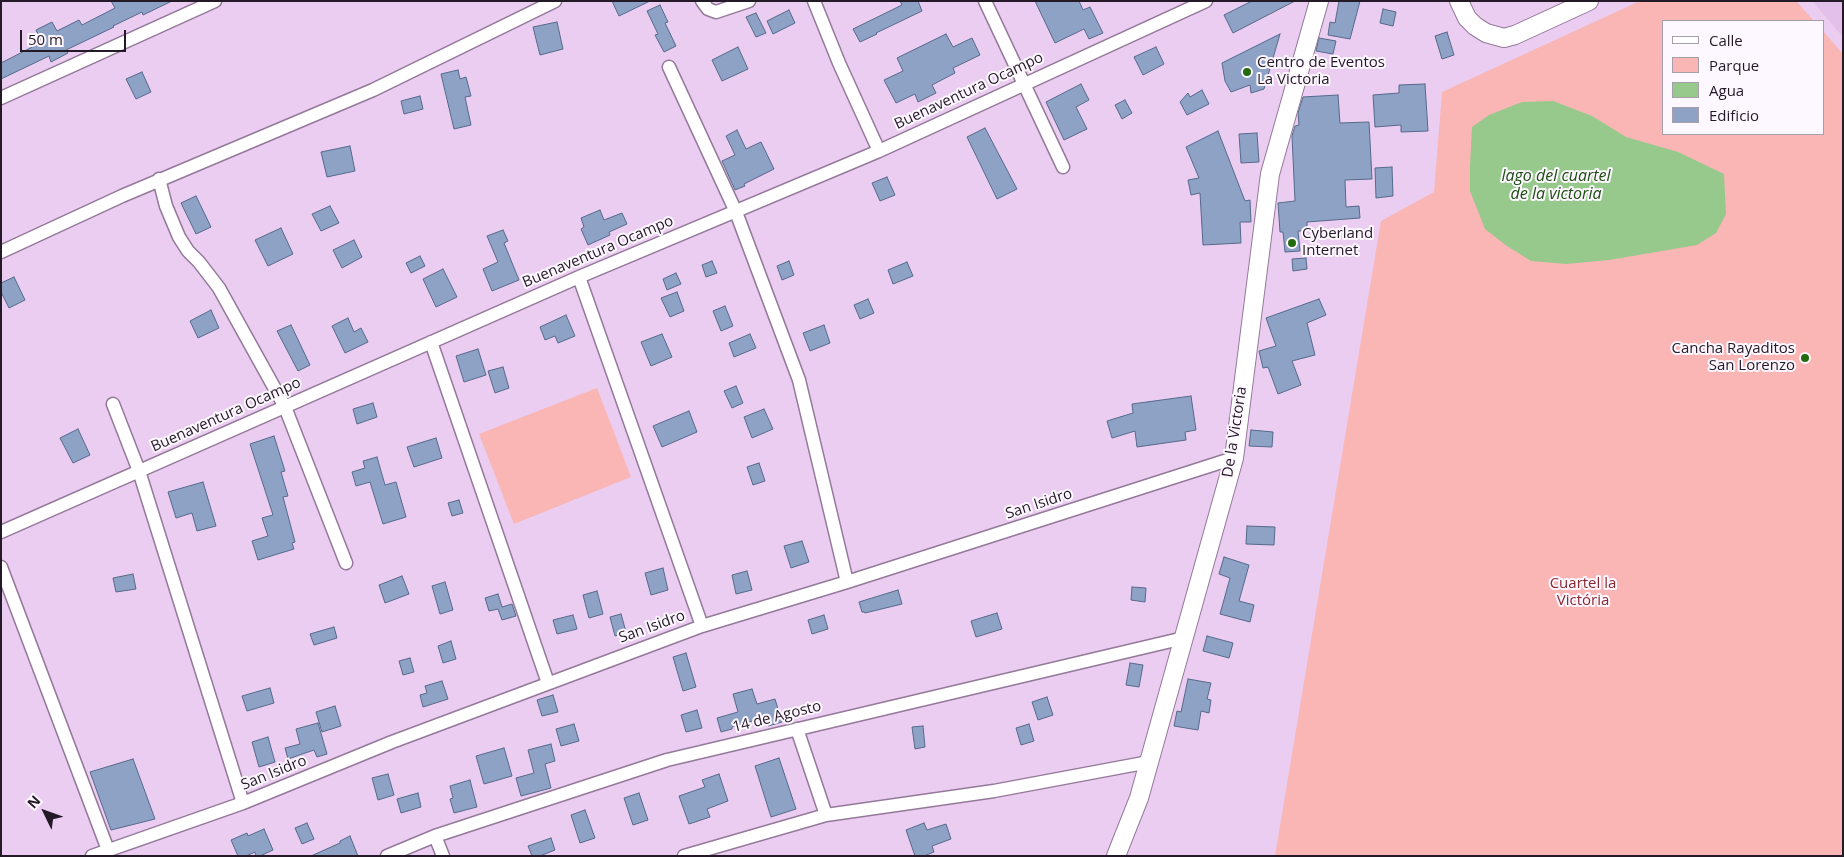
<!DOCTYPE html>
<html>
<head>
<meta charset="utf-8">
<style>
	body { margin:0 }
	#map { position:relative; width:1844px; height:857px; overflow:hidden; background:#eacdf0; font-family:"Open Sans",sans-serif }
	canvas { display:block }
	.frame { position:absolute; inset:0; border:2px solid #241a27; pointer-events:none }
	.legend { position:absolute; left:1662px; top:20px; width:162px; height:115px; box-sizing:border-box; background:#fdf7ff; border:1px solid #a69fa9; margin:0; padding:6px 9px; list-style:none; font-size:15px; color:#241a27 }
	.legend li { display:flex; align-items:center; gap:10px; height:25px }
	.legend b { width:25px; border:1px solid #a69fa9 }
	.north { position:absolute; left:20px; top:787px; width:50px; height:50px; -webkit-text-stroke:4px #fdf7ff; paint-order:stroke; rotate:312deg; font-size:14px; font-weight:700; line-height:20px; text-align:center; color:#241a27 }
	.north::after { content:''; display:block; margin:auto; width:18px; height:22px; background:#241a27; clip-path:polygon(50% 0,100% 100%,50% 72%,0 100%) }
	.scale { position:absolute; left:20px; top:30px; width:106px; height:22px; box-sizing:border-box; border:2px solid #241a27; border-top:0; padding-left:6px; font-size:15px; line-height:18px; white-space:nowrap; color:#241a27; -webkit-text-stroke:4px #fdf7ff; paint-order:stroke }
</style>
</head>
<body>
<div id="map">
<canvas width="1844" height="857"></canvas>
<div class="frame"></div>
<ul class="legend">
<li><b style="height:6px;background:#fff"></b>Calle</li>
<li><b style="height:14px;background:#f9b6b5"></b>Parque</li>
<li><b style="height:14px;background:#96c98b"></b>Agua</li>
<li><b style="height:14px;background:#8da2c5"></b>Edificio</li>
</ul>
<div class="north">N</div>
<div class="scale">50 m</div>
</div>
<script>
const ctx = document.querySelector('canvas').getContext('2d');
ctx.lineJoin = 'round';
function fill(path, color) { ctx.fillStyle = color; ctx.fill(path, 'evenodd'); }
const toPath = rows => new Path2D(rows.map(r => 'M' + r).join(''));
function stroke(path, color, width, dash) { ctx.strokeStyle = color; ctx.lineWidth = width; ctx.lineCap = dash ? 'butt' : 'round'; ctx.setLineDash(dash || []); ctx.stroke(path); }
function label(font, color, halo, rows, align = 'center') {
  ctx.font = font + ' "Open Sans",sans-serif'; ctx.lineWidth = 4; ctx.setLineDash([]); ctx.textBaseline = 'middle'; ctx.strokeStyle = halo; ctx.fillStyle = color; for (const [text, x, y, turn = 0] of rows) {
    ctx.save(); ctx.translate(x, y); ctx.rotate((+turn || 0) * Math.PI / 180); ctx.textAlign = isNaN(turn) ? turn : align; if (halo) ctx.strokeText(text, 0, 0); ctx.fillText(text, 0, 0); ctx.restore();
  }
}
const built = toPath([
	[1812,1,1843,1,1843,37]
]);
const green = toPath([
	[1640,1,1796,1,1814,21,1663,21,1663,134,1823,134,1823,31,1843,54,1843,856,1275,856,1381,221,1434,192,1442,92],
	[597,388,631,477,514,524,479,434]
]);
const water = toPath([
	[1553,101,1592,116,1626,137,1678,152,1724,174,1726,214,1716,233,1697,245,1609,260,1566,264,1531,261,1507,246,1485,229,1470,191,1470,166,1472,127,1489,115,1522,102]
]);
const building = toPath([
	[111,1,172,1,143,15,142,12,113,26,114,27,66,50,68,53,51,62,49,56,1,79,1,63,42,42,36,30,52,22,57,31,79,20,82,25,115,8,111,1],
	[612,1,650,1,619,16,612,1],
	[900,1,918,1,922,11,876,33,877,34,860,42,853,29,902,5,900,1],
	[1035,1,1079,1,1083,10,1090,7,1103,33,1089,39,1084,29,1055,43,1035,1],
	[1252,1,1295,1,1233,33,1224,15,1252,1],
	[1339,1,1360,1,1350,39,1328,35,1330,22,1335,23,1339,1],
	[660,5,668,22,665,23,676,46,664,52,655,35,658,34,647,11,660,5],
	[1383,9,1396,12,1393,26,1380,23,1383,9],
	[789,10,795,23,773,34,767,21,789,10],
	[756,13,766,33,756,37,746,17,756,13],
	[557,22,563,49,540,55,533,27,557,22],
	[1447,32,1454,55,1442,59,1435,36,1447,32],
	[946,34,953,47,972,38,980,55,953,68,955,73,932,85,936,93,918,102,915,94,896,103,884,80,903,71,897,58,946,34],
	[1280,34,1264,89,1251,93,1250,85,1231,92,1225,81,1222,63,1280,34],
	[1319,38,1336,41,1333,54,1316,51,1319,38],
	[738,47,748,69,722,81,712,60,738,47],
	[1156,47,1164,64,1143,75,1134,57,1156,47],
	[458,70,460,79,466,77,471,96,465,97,471,125,454,129,441,74,458,70],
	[142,72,151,92,136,99,126,79,142,72],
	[1081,84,1089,100,1076,107,1087,129,1064,140,1046,102,1081,84],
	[1425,84,1428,131,1401,132,1401,125,1375,127,1373,95,1399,93,1399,85,1425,84],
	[1202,90,1209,104,1187,115,1180,102,1188,93,1190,97,1202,90],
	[1338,95,1340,123,1369,122,1372,179,1345,180,1346,207,1359,206,1360,218,1307,222,1307,231,1298,231,1300,251,1285,252,1283,232,1280,232,1278,203,1295,201,1292,136,1295,126,1299,125,1298,113,1303,97,1338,95],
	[420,96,423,109,404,114,401,101,420,96],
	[1125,100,1132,113,1122,119,1115,105,1125,100],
	[985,128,1017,189,997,199,967,137,985,128],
	[737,130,746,149,761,142,774,169,744,184,745,186,735,190,722,161,735,155,726,136,737,130],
	[1218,131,1245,201,1250,200,1251,222,1240,222,1241,243,1203,245,1200,193,1191,195,1188,180,1199,178,1186,147,1218,131],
	[1257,133,1259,162,1241,163,1239,134,1257,133],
	[350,146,355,171,327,177,321,152,350,146],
	[1392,167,1393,196,1376,198,1375,168,1392,167],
	[887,177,895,195,880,201,872,183,887,177],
	[196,196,211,227,196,234,181,203,196,196],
	[330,206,339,223,321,231,312,214,330,206],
	[600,210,604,220,622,213,627,224,609,232,610,235,588,245,581,229,584,227,581,218,600,210],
	[281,228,293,254,268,266,255,240,281,228],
	[503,230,508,241,504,243,519,280,492,291,483,269,498,262,487,236,503,230],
	[354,240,362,257,342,268,333,250,354,240],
	[420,256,425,266,411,273,406,263,420,256],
	[1306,258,1307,269,1293,271,1292,259,1306,258],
	[712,261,717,273,706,277,702,265,712,261],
	[789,261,794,275,782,280,777,266,789,261],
	[907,262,913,276,893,284,888,270,907,262],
	[443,269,457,297,436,307,423,279,443,269],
	[676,273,681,284,667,290,663,279,676,273],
	[14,277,25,300,9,308,1,292,1,283,14,277],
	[677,292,684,311,670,317,661,298,677,292],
	[868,299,874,313,860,319,854,305,868,299],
	[1319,299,1326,315,1307,323,1315,355,1292,361,1301,385,1278,394,1268,367,1263,368,1259,351,1276,346,1266,318,1319,299],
	[725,306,733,326,721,331,713,311,725,306],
	[211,310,219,328,198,338,190,321,211,310],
	[566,315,575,336,558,343,555,336,545,340,540,327,566,315],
	[348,318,354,332,361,328,368,342,345,353,332,326,348,318],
	[291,325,310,365,298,371,277,331,291,325],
	[824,325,830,343,810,351,803,333,824,325],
	[662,334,672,357,651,366,641,342,662,334],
	[750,334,756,348,734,357,729,343,750,334],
	[478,349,486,375,464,382,456,356,478,349],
	[503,367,509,388,495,393,488,371,503,367],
	[736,386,743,403,732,408,724,391,736,386],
	[1191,396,1196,430,1185,432,1186,440,1137,447,1135,431,1112,438,1107,421,1133,413,1132,404,1191,396],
	[373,403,377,417,357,424,353,409,373,403],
	[764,409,773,429,752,438,744,417,764,409],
	[689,411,697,432,662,447,653,426,689,411],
	[78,429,90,455,73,463,60,438,78,429],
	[1251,430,1273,432,1272,447,1249,446,1251,430],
	[274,436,285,471,281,472,288,496,283,497,295,542,292,543,294,549,258,560,252,541,268,536,262,518,273,515,250,444,274,436],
	[436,438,442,458,414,467,407,447,436,438],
	[377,457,385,485,396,482,406,517,383,524,370,482,356,486,352,472,365,468,363,461,377,457],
	[759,463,765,481,753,485,747,467,759,463],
	[203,482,216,526,197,531,192,513,176,518,168,492,203,482],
	[459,500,463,513,452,516,448,503,459,500],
	[1247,526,1275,527,1274,545,1246,544,1247,526],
	[802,541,809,562,791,568,784,546,802,541],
	[1224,557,1249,565,1239,601,1254,605,1250,622,1220,614,1230,578,1219,574,1224,557],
	[663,568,668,590,651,595,645,573,663,568],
	[747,571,752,590,736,594,732,575,747,571],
	[133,574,136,589,116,592,113,578,133,574],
	[402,576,409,594,385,603,379,585,402,576],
	[445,582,453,610,440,614,432,586,445,582],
	[1132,587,1146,588,1145,602,1131,600,1132,587],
	[898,590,902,604,865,613,864,612,862,612,859,602,898,590],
	[597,591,603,614,589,618,583,595,597,591],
	[498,594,502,607,512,604,516,616,502,620,498,609,489,611,485,598,498,594],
	[997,613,1002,629,976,637,971,621,997,613],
	[621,614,626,632,615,636,610,617,621,614],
	[573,615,577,629,557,634,553,620,573,615],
	[824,615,828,629,812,634,808,620,824,615],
	[334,627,337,638,314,645,310,634,334,627],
	[1207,636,1233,643,1229,658,1203,651,1207,636],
	[451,641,456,659,443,663,438,646,451,641],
	[686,653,696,687,683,691,673,657,686,653],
	[410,658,414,672,403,675,399,661,410,658],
	[1130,663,1143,665,1139,687,1126,685,1130,663],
	[1188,679,1211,683,1207,699,1211,700,1209,713,1201,711,1198,730,1174,726,1177,711,1181,712,1188,679],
	[442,681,448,699,423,707,420,695,427,693,425,686,442,681],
	[270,688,274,703,247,711,242,696,270,688],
	[752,689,757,704,775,699,782,722,768,726,766,717,732,727,732,729,721,732,717,718,738,712,733,694,752,689],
	[553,695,558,712,542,716,537,700,553,695],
	[1047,697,1053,715,1038,720,1032,702,1047,697],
	[335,706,341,726,322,732,316,712,335,706],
	[697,710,702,728,686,732,681,715,697,710],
	[318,723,327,754,317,757,314,750,288,759,285,748,300,744,296,729,318,723],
	[574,724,579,741,561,746,556,729,574,724],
	[1029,724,1034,741,1021,745,1016,728,1029,724],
	[923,726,925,747,915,749,912,727,923,726],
	[268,737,275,762,259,767,252,742,268,737],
	[551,744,555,761,545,764,551,788,521,796,516,778,534,773,528,750,551,744],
	[504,748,512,776,484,784,476,756,504,748],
	[779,758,796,809,771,817,755,766,779,758],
	[133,759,155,819,111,830,90,772,133,759],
	[388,774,394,795,378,800,372,778,388,774],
	[719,774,728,801,707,809,710,817,689,824,679,796,705,787,702,780,719,774],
	[470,780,477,807,454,813,450,799,453,798,450,786,470,780],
	[418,793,421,807,401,813,397,799,418,793],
	[639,793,648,820,633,825,624,798,639,793],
	[585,810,595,838,580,843,571,815,585,810],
	[307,823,314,839,302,844,295,828,307,823],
	[924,823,927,830,946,824,951,839,932,846,934,852,924,856,915,856,906,830,924,823],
	[264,829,273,850,260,856,256,856,255,852,246,856,238,856,231,840,247,833,248,836,264,829],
	[350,836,358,856,311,856,340,843,340,841,350,836],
	[551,838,555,850,540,856,532,856,528,846,551,838]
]);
const street = toPath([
	[702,1,708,9,716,12,749,1],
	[814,1,839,63,879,151],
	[985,1,1063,167],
	[669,67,736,212,799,380,847,582],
	[1,98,215,1],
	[159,179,166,206,179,237,188,251,199,262,219,288,285,407,346,563],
	[1,252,122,196,373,90,555,1],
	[579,277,702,626],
	[431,342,548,683],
	[113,404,139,471,243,803],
	[1,532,579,277,879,151,1206,1],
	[1,567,108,850],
	[797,729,826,815],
	[435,836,443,856],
	[92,856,243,803,392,742,702,626,847,582,1234,458],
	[387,856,435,836,667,760,1184,638],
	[684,856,826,815,994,791,1149,762]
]);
const secondary = toPath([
	[1459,1,1467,18,1475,26,1486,33,1504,38,1515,35,1589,1],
	[1116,856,1139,798,1234,458,1270,174,1319,1]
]);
const markers = [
	[1247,72,5,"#226c0d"],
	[1292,243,5,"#226c0d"],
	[1805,358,5,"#226c0d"]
];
const poiNames = [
	["Centro de Eventos",1257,63],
	["La Victoria",1257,80],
	["Cyberland",1302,234],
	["Internet",1302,251],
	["Cancha Rayaditos",1795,349,"right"],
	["San Lorenzo",1795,366,"right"]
];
const streetNames = [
	["Buenaventura Ocampo",969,91,-25],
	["Buenaventura Ocampo",598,252,-23],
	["Buenaventura Ocampo",226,415,-24],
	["De la Victoria",1235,432,-81],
	["San Isidro",1039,504,-18],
	["San Isidro",652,627,-20],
	["14 de Agosto",777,717,-14],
	["San Isidro",274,773,-22]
];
const parkNames = [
	["Cuartel la",1583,584],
	["Victória",1583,601]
];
const waterNames = [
	["lago del cuartel",1556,176],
	["de la victoria",1556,194]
];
fill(built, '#e2c0e9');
fill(green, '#f9b6b5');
fill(water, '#96c98b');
fill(building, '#8da2c5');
stroke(building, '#56698a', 1);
stroke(street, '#94799a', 15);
stroke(secondary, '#94799a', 20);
stroke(street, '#fff', 12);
stroke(secondary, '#fff', 18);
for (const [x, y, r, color] of markers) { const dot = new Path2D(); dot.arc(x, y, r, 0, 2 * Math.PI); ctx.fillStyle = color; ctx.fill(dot); stroke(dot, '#fdf7ff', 2); }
label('15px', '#241a27', '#fdf7ff', poiNames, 'left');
label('15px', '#241a27', '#fdf7ff', streetNames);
label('15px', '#89282f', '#fdf7ff', parkNames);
label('italic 16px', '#1c4e11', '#fdf7ff', waterNames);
</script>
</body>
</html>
